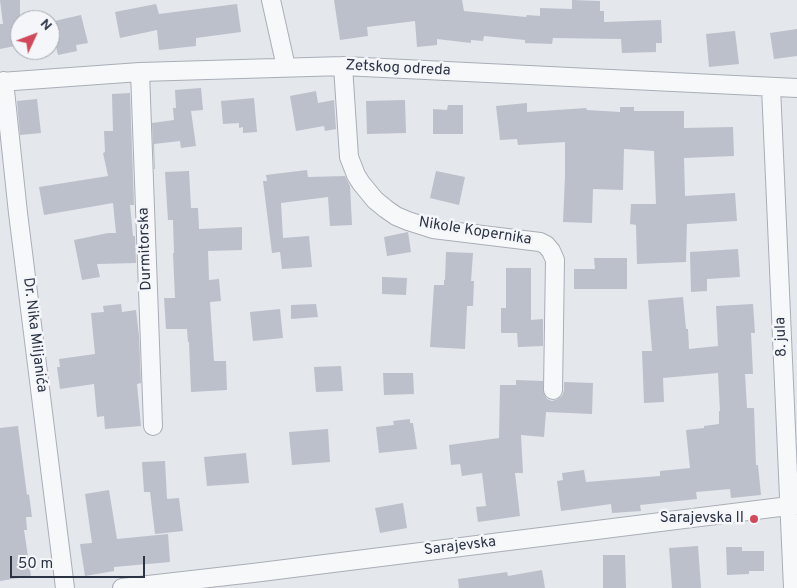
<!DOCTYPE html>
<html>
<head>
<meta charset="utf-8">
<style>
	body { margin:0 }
	#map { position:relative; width:797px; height:588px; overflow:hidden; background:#e4e7ec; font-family:Overpass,sans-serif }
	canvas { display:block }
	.north { position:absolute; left:10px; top:10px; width:50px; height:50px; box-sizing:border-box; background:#f4f6f9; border:1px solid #a4a8b1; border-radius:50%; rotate:47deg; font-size:14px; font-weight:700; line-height:20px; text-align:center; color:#2b3445 }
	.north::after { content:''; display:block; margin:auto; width:18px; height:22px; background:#d1495b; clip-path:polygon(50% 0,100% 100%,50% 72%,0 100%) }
	.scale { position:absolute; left:10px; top:556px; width:135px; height:22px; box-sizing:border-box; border:2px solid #2b3445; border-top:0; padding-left:6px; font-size:15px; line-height:18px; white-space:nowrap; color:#2b3445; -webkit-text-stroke:4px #f4f6f9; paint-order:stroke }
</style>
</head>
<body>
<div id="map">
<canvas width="797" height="588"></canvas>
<div class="north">N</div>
<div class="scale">50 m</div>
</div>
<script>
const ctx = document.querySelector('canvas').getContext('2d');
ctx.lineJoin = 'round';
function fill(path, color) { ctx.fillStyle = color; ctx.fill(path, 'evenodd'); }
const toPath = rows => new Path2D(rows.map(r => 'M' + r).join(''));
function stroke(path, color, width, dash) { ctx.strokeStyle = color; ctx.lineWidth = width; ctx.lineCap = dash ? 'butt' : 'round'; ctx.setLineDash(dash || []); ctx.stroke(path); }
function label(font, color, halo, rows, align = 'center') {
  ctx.font = font + ' Overpass,sans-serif'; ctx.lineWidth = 5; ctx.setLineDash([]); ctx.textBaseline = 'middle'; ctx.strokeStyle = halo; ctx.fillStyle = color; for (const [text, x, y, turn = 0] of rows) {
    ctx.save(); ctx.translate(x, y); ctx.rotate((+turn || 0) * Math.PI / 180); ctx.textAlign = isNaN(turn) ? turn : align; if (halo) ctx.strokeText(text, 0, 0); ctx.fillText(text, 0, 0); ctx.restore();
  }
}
const building = toPath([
	[0,0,20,0,20,45,0,49,0,24,3,24],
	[334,0,462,0,464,11,526,17,527,15,540,16,540,8,572,9,572,0,600,1,600,11,604,11,604,22,661,20,662,43,656,43,656,52,622,53,621,39,553,38,552,44,525,43,525,40,484,36,483,41,471,40,471,43,437,39,437,45,417,47,415,21,367,27,368,36,340,40],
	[156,4,159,14,237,4,241,32,196,38,196,46,159,50,157,30,120,38,115,12],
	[81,15,88,43,76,45,77,51,58,55,50,22],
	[797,29,797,56,774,59,770,33],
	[735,31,739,64,709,67,706,34],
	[201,88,203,110,191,111,196,146,181,148,180,141,154,144,155,169,154,169,152,123,174,120,173,108,176,108,175,90],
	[316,91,318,103,334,100,336,129,325,131,324,126,296,131,290,96],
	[130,93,134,205,130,205,133,236,135,236,136,263,97,264,100,277,82,280,74,240,108,233,116,233,113,203,44,215,39,187,108,176,103,153,105,152,104,131,113,131,112,94],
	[254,98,257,132,243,133,243,127,239,128,239,123,223,124,221,101],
	[37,99,41,133,20,135,17,101],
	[405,100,406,133,367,134,366,101],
	[527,103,527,112,586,108,587,110,620,112,620,107,634,107,634,111,684,111,684,128,733,127,734,156,684,158,685,196,735,193,737,221,687,224,686,262,637,264,636,225,630,224,631,204,656,204,654,151,624,149,623,190,593,189,592,223,563,222,565,176,565,142,518,145,517,139,500,140,496,106],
	[448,105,463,105,463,134,433,134,433,109,447,110],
	[307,170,308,177,345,176,350,186,352,225,330,226,328,197,281,203,283,238,309,236,312,267,282,269,280,252,272,253,263,181,267,181,266,175],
	[189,171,191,208,198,208,199,229,242,227,242,250,208,251,209,280,219,279,221,301,210,302,214,361,226,361,227,390,191,392,189,342,188,342,187,329,166,329,164,298,175,298,173,253,174,253,173,220,168,220,165,172],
	[436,171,465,177,459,205,430,198],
	[408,232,411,252,387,256,384,237],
	[738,249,740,277,707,279,707,291,691,292,690,252],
	[446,252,473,253,471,281,474,281,473,306,467,306,465,349,430,347,434,285,444,285,444,280,445,280],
	[594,258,627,258,627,289,574,289,574,269,595,269],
	[506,268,531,268,531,320,543,319,543,346,518,347,517,333,501,333,501,308,506,308],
	[382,277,407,278,406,295,382,294],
	[683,297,686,329,688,329,689,349,718,346,716,306,753,304,755,333,751,333,753,374,745,374,747,408,754,408,756,465,758,465,761,495,731,498,730,489,696,492,697,499,640,505,641,511,612,513,611,504,561,511,557,481,563,480,562,473,584,470,586,482,660,476,660,471,690,468,686,430,704,428,704,426,719,424,719,411,720,411,718,373,663,378,664,402,644,403,642,351,652,351,648,300],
	[121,304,122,312,136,310,139,336,141,383,137,384,141,426,105,429,104,416,97,417,94,384,60,389,57,367,60,367,59,359,95,354,91,313,104,312,103,306],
	[316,304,318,317,291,319,291,305],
	[280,309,283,338,253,341,250,312],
	[341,366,343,391,316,392,314,367],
	[383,373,413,373,414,394,384,395],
	[516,380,543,381,544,395,547,399,552,401,558,399,562,396,564,390,564,382,593,383,592,414,546,412,544,437,521,435,523,473,515,473,520,516,478,522,476,507,486,506,482,473,462,476,460,464,451,465,449,445,499,438,500,385,516,385],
	[410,419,410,423,413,423,417,449,379,453,376,427,394,425,393,421],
	[18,426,27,495,29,494,32,517,26,517,27,530,24,530,31,576,0,581,0,428],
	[328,429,330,462,292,465,289,432],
	[246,453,249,483,207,486,204,457],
	[165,461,167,499,179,498,183,531,155,534,150,492,144,492,142,462],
	[109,490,117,539,168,534,170,562,114,567,114,571,85,576,80,544,92,543,85,494],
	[403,503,407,528,380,533,375,508],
	[698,546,701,588,672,588,669,548],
	[726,547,742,547,742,551,764,551,764,571,749,571,749,574,727,575],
	[603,555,625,555,626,588,603,588],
	[542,570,545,588,459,588,458,579,507,572,508,576]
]);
const street = toPath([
	[271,0,286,67],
	[343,66,349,157,356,175,361,183,375,200,386,209,396,216,408,221,433,229,540,242,546,245,551,251,555,260,553,390],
	[140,72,153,426],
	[4,81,18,213,65,588],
	[0,82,140,72,343,66,797,88],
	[771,87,793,588],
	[122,588,253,573,797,505]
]);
const markers = [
	[754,519,5,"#d1495b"]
];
const streetNames = [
	["Zetskog odreda",398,69,3],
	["Nikole Kopernika",475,232,9],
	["Durmitorska",146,249,-92],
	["Dr. Nika Miljanića",34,335,83],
	["8. jula",782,337,-92],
	["Sarajevska",460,547,-7]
];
const poiNames = [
	["Sarajevska II",744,519]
];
fill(building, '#bbc0ca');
stroke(street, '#a9aeb7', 20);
stroke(street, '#f7f8fa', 18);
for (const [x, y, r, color] of markers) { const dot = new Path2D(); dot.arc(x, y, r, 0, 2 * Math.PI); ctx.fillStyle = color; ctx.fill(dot); stroke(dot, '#f4f6f9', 2); }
label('15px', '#2b3445', '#f4f6f9', streetNames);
label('15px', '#2b3445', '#f4f6f9', poiNames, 'right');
</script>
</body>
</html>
